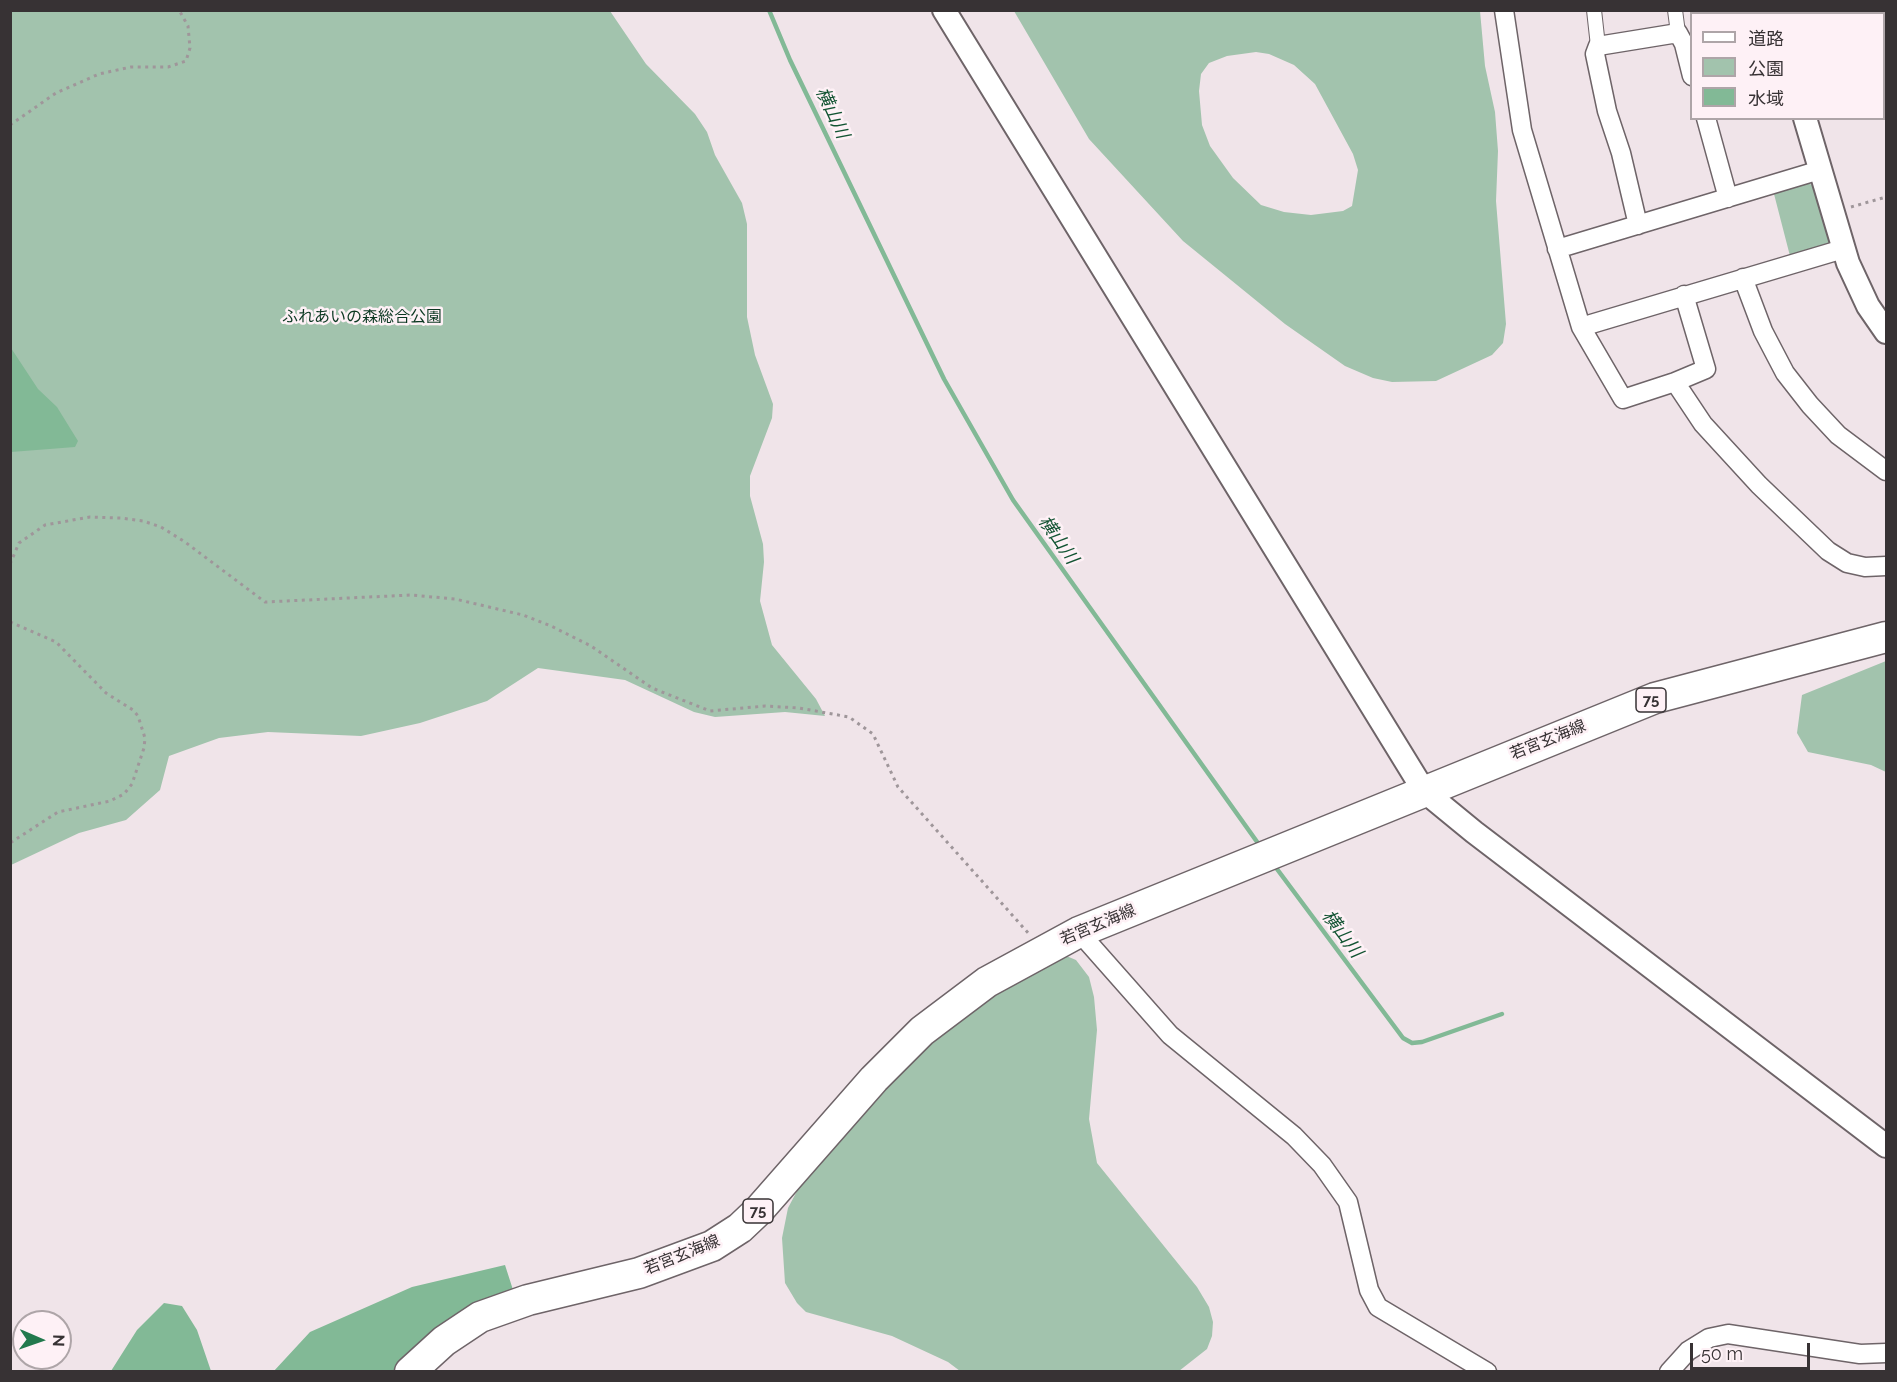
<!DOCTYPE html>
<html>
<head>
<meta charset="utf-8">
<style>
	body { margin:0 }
	#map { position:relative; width:1897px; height:1382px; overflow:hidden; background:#f0e4e9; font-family:Raleway,"Noto Sans JP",sans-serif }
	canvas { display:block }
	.frame { position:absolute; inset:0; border:12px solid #373234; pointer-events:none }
	.legend { position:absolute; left:1690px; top:12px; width:195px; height:108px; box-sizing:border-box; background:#fef1f6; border:2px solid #aea5a8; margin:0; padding:8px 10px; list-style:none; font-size:18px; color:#373234 }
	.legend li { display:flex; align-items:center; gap:12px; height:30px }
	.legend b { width:30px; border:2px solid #aea5a8 }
	.north { position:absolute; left:12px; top:1310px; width:60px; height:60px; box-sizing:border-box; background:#fef1f6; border:2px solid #aea5a8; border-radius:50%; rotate:92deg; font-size:16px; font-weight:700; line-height:24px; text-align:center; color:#373234 }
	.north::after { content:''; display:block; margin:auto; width:21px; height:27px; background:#22794d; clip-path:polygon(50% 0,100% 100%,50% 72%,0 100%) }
	.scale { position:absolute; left:1690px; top:1343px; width:120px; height:27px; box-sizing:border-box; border:3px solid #373234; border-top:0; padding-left:8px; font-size:18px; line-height:21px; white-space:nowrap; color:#373234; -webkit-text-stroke:4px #fef1f6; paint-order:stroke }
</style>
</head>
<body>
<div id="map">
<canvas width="1897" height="1382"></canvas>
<div class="frame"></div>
<ul class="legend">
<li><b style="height:8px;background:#fff"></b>道路</li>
<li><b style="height:16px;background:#a2c3ad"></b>公園</li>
<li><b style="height:16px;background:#82b996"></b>水域</li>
</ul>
<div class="north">N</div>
<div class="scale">50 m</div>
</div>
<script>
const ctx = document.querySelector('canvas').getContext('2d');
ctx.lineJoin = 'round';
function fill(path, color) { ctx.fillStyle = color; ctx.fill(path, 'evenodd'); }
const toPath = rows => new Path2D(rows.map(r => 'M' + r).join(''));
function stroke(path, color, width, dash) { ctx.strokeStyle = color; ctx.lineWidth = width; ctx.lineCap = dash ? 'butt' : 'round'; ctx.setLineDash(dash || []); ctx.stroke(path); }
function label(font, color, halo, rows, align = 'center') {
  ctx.font = font + ' Raleway,"Noto Sans JP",sans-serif'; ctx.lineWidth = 5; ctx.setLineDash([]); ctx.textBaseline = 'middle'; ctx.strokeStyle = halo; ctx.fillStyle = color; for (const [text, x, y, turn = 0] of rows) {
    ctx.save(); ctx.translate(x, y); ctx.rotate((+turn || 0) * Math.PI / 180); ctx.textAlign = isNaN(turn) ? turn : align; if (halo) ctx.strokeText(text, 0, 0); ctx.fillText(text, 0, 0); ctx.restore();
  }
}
const green = toPath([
	[11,11,610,11,646,64,695,114,707,132,715,155,742,203,747,224,747,317,755,355,773,404,772,418,750,476,750,496,763,544,764,562,760,601,772,645,816,699,825,716,785,712,715,717,694,712,625,680,538,668,487,701,420,723,361,736,268,732,219,738,169,756,160,790,126,820,79,833,11,865],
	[1014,11,1480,11,1485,66,1495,112,1498,151,1496,201,1506,324,1503,343,1492,355,1436,381,1392,382,1373,378,1345,366,1285,324,1183,241,1089,139],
	[1256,52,1269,54,1294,65,1315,84,1353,154,1358,170,1352,206,1343,211,1311,215,1284,212,1261,205,1233,178,1210,146,1202,125,1199,91,1201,74,1209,63,1227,56],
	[1807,182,1818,189,1833,236,1828,247,1790,256,1774,194],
	[1886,661,1886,772,1871,765,1808,752,1797,733,1802,695],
	[1064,955,1076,960,1089,977,1094,997,1097,1030,1089,1119,1097,1163,1197,1287,1209,1307,1213,1322,1212,1336,1207,1349,1179,1371,960,1371,948,1362,892,1336,806,1312,797,1303,785,1283,782,1238,788,1208,815,1157,886,1077,1002,983]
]);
const water = toPath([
	[11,348,38,389,57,407,78,441,75,447,11,452],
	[505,1265,514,1293,428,1338,393,1371,273,1372,310,1332,412,1287],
	[164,1303,182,1306,197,1330,211,1371,111,1371,137,1330]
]);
const stream = toPath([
	[769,10,790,60,944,379,1013,500,1260,846],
	[1274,865,1403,1038,1412,1043,1422,1042,1502,1014]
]);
const path = toPath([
	[10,125,56,93,99,74,131,67,168,67,186,61,190,48,188,26,179,10],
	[1851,207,1886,197],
	[10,564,19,543,45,525,90,517,121,518,143,521,161,527,185,542,265,602,411,595,455,599,523,615,551,626,591,646,652,688,710,711,765,706,799,708,849,717,873,734,898,787,1030,935],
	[10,622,56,642,106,693,133,710,138,716,145,738,144,748,132,784,124,794,110,801,58,812,10,843]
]);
const pedestrian = toPath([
	[1594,10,1598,46],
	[1675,10,1678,33]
]);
const minor = toPath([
	[1504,10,1522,130,1581,327,1623,399,1675,382,1706,369,1684,295],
	[1884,21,1886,36],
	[1706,118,1728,198],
	[1638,225,1621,153,1607,111,1595,54,1598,46,1678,33,1684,44,1692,76],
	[1557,249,1820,170],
	[1743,278,1763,331,1785,373,1810,405,1838,435,1886,471],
	[1581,327,1843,249],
	[1675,382,1703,424,1759,485,1828,551,1847,563,1865,567,1886,566],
	[1079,932,1170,1035,1294,1136,1322,1165,1348,1202,1369,1290,1378,1307,1487,1372],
	[1669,1372,1688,1351,1709,1338,1728,1334,1860,1354,1886,1353]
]);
const tertiary = toPath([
	[944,10,1424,791,1474,832,1886,1146],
	[1782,10,1782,14],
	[1805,118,1848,263,1868,306,1886,332]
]);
const primary = toPath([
	[410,1372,444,1341,480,1317,528,1300,639,1273,712,1246,740,1228,759,1210,874,1079,922,1031,987,982,1079,932,1655,698,1886,637]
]);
const shields = [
	[1651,700,30],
	[758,1211,30]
];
const shieldNames = [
	["75",1651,700],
	["75",758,1211]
];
const parkNames = [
	["ふれあいの森総合公園",362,317]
];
const streetNames = [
	["若宮玄海線",1548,740,-22],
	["若宮玄海線",1098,925,-23],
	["若宮玄海線",682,1255,-22]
];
const waterNames = [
	["横山川",832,113,65],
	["横山川",1058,540,55],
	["横山川",1342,934,53]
];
fill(green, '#a2c3ad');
fill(water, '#82b996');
stroke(stream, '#82b996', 4.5);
stroke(pedestrian, '#6e6468', 16);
stroke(minor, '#6e6468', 21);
stroke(tertiary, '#6e6468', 26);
stroke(primary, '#6e6468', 33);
stroke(path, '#9f969a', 3, [3, 4.5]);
stroke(pedestrian, '#fff', 14);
stroke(minor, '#fff', 18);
stroke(tertiary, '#fff', 22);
stroke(primary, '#fff', 30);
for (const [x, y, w] of shields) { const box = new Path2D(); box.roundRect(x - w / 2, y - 12, w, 24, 4.5); ctx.fillStyle = '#fef1f6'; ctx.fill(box); stroke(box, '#373234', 1.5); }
label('bold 15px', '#373234', null, shieldNames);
label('16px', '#0b3821', '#fef1f6', parkNames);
label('16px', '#373234', '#fef1f6', streetNames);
label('italic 18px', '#135433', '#fef1f6', waterNames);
</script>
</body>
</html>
